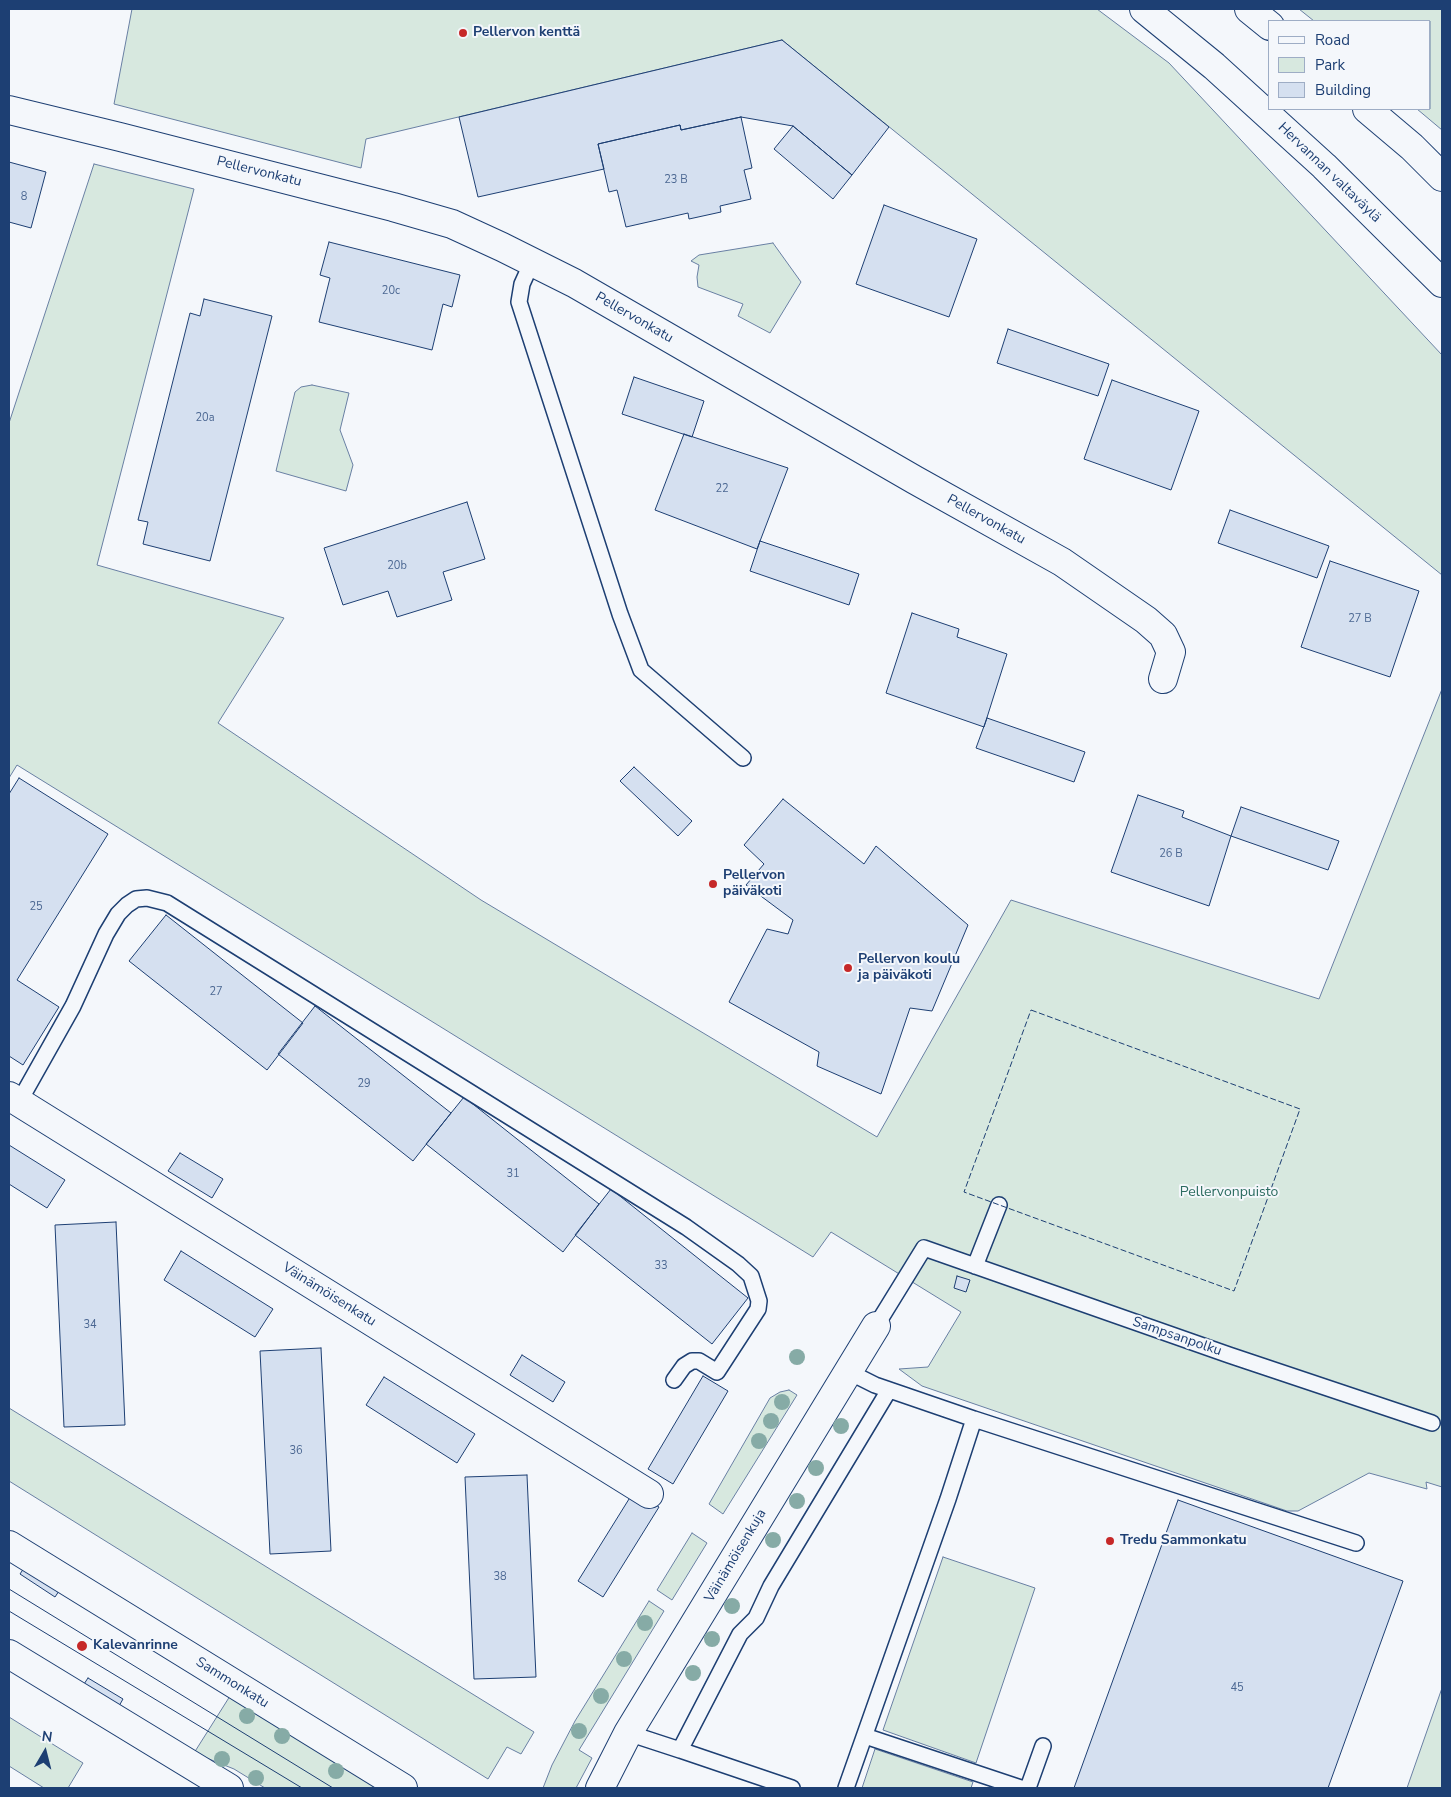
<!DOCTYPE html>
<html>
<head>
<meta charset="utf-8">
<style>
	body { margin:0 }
	#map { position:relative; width:1451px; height:1797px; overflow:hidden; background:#f4f7fb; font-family:"Nunito Sans",sans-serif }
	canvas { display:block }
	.frame { position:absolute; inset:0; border:10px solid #1d3f73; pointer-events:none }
	.legend { position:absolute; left:1268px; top:20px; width:162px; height:90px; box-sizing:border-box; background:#f4f7fb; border:1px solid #9eadc5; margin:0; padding:6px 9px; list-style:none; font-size:15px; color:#1d3f73 }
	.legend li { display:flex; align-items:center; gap:10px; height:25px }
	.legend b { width:25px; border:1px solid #9eadc5 }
	.north { position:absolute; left:20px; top:1727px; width:50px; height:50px; -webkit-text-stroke:4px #f4f7fb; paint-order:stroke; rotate:8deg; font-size:14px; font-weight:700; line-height:20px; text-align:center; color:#1d3f73 }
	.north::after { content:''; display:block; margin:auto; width:18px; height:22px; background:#1d3f73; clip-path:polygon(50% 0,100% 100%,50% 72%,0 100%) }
</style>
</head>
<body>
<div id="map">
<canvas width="1451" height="1797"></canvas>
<div class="frame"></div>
<ul class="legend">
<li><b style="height:6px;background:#f4f7fb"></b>Road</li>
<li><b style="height:14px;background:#d7e8df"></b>Park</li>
<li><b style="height:14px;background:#d5e0f0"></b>Building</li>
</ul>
<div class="north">N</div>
</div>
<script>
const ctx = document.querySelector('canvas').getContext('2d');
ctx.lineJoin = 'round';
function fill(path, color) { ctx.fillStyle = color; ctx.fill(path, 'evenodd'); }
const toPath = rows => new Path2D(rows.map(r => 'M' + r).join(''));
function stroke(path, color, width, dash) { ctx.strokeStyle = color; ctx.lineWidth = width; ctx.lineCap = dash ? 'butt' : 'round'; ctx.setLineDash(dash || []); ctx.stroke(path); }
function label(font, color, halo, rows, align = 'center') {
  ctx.font = font + ' "Nunito Sans",sans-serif'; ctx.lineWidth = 4; ctx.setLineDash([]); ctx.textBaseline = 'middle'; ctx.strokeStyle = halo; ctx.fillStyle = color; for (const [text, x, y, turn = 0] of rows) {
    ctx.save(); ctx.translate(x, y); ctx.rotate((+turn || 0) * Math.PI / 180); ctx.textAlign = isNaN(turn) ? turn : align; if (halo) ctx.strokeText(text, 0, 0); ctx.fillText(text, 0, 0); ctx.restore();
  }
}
const green = toPath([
	[132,9,1097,9,1169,63,1442,355,1442,575,782,40,366,139,361,168,114,104,132,9],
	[1299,9,1442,9,1442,130,1417,109,1430,109,1430,21,1314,21,1299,9],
	[94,164,194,189,97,565,284,618,218,723,481,900,877,1137,1011,900,1319,999,1442,689,1442,1487,1426,1482,1427,1489,1369,1473,1298,1511,1287,1511,922,1386,899,1369,928,1367,961,1312,831,1232,813,1257,17,765,9,778,9,423,94,164],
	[773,243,801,282,770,333,738,316,743,304,698,287,697,277,699,265,691,261,699,255,773,243],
	[312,385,349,393,340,430,353,465,346,491,276,471,295,392,301,387,312,385],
	[789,1390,797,1395,723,1514,709,1504,770,1398,780,1392,789,1390],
	[9,1408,534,1732,521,1754,507,1747,488,1779,9,1481,9,1408],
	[692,1533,707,1543,672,1600,657,1590,692,1533],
	[943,1557,1035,1588,976,1763,883,1730,943,1557],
	[649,1601,664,1611,579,1750,592,1758,576,1788,543,1788,552,1765,575,1721,649,1601],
	[1442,1688,1442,1788,1407,1788,1442,1688],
	[230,1696,380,1788,265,1788,234,1769,194,1753,230,1696],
	[9,1717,83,1763,68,1788,44,1788,9,1766,9,1717],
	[875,1749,973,1782,971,1788,862,1788,875,1749]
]);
const building = toPath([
	[782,40,889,127,852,175,793,126,741,117,681,130,680,125,598,144,604,169,478,197,459,117,782,40],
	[741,117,752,168,744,170,751,199,720,206,721,212,689,219,688,213,626,227,617,190,609,192,598,144,680,125,681,130,741,117],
	[793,126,852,175,833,199,774,149,793,126],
	[9,162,46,172,31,228,9,222,9,162],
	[884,205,977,239,949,317,856,284,884,205],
	[329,242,460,275,452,307,443,304,432,350,319,322,330,278,320,275,329,242],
	[204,299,272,316,210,561,143,544,148,522,138,520,190,313,200,316,204,299],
	[1008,329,1109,364,1098,396,997,363,1008,329],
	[634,377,704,401,692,437,622,414,634,377],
	[1112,380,1199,411,1171,490,1084,459,1112,380],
	[684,434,788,468,757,549,655,510,684,434],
	[467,502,485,559,443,572,452,600,397,617,388,591,343,605,324,548,467,502],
	[1230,510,1329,546,1317,578,1218,543,1230,510],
	[760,541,859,574,849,605,750,571,760,541],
	[1330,561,1419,591,1390,677,1301,647,1330,561],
	[912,613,959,629,957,637,1007,654,984,727,886,693,912,613],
	[987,718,1085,752,1074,782,976,748,987,718],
	[634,767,692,821,678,836,620,781,634,767],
	[19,778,108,834,17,980,59,1007,23,1065,9,1056,9,794,19,778],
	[1138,795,1184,811,1182,817,1231,836,1209,906,1111,872,1138,795],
	[783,799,864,864,876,846,968,925,932,1011,910,1008,881,1094,817,1066,819,1052,729,1002,767,929,788,934,793,920,746,885,764,864,744,845,783,799],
	[1241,807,1339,841,1328,870,1231,836,1241,807],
	[166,915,303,1023,267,1070,129,961,166,915],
	[315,1006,451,1113,413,1161,278,1054,315,1006],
	[464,1097,599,1204,563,1252,426,1144,464,1097],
	[9,1145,65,1180,47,1208,9,1184,9,1145],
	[180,1153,223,1179,212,1198,168,1171,180,1153],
	[611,1189,748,1298,712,1344,575,1235,611,1189],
	[116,1222,125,1425,64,1427,55,1225,116,1222],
	[181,1251,273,1309,255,1337,164,1280,181,1251],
	[957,1276,970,1280,966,1292,954,1288,957,1276],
	[321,1348,331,1551,270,1554,260,1351,321,1348],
	[522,1355,565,1382,553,1402,510,1375,522,1355],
	[703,1376,728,1391,673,1484,648,1469,703,1376],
	[384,1377,475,1434,457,1463,366,1405,384,1377],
	[527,1475,536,1677,474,1679,465,1477,527,1475],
	[634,1491,659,1507,603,1597,578,1581,634,1491],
	[1178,1500,1403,1581,1328,1788,1074,1788,1178,1500],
	[24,1568,59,1591,55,1597,20,1574,24,1568],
	[88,1678,123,1699,119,1706,84,1684,88,1678]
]);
const lane = toPath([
	[532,262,522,284,519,302,620,614,641,670,743,758],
	[19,1102,73,1006,106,934,118,914,127,905,136,899,147,898,167,903,686,1227,738,1264,751,1276,759,1301,758,1309,717,1372,699,1361,692,1361,684,1366,674,1380],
	[975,1266,999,1205],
	[876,1326,924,1248,1229,1355,1432,1423],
	[974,1419,1356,1543],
	[628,1733,680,1750,740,1634,756,1618,771,1586,889,1390],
	[865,1736,1021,1788],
	[680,1750,792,1788],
	[846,1788,948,1499,974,1419,875,1385,849,1372],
	[1028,1788,1043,1746]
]);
const street = toPath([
	[9,110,120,137,393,207,452,224,502,247,574,283,915,480,1062,562,1146,620,1163,635,1171,652,1163,679],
	[9,1096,649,1494],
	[600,1788,628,1733,876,1326]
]);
const secondary = toPath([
	[9,1545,403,1788],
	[9,1654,229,1788]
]);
const highway = toPath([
	[1144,9,1214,66,1324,166,1442,283],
	[1249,9,1270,26],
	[1367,109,1412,147,1442,177]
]);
const tram = toPath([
	[9,1589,333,1788],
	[9,1611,302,1788]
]);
const fence = toPath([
	[1031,1010,1300,1109,1234,1291,964,1192,1031,1010]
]);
const trees = [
	[797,1357],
	[782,1402],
	[771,1421],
	[841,1426],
	[759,1441],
	[816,1468],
	[797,1501],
	[773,1540],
	[732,1606],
	[645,1623],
	[712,1639],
	[624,1659],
	[693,1673],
	[601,1696],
	[247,1716],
	[579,1731],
	[282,1736],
	[222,1759],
	[336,1771],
	[256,1778]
];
const markers = [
	[463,33,5,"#c62828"],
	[713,884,5,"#c62828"],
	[848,968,5,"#c62828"],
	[1110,1541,5,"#c62828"],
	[82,1646,6,"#c62828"]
];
const numberNames = [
	["23 B",676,180],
	["8",24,197],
	["20c",391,291],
	["20a",205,418],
	["22",722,489],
	["20b",397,566],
	["27 B",1360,619],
	["26 B",1171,854],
	["25",36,907],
	["27",216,992],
	["29",364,1084],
	["31",513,1174],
	["33",661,1266],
	["34",90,1325],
	["36",296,1451],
	["38",500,1577],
	["45",1237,1688]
];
const poiNames = [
	["Pellervon kenttä",473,33],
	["Pellervon",723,876],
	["päiväkoti",723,892],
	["Pellervon koulu",858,960],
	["ja päiväkoti",858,976],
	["Tredu Sammonkatu",1120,1541],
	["Kalevanrinne",93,1646]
];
const streetNames = [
	["Pellervonkatu",259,172,14],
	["Hervannan valtaväylä",1329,173,44],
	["Pellervonkatu",634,318,30],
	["Pellervonkatu",986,520,29],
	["Väinämöisenkatu",329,1295,32],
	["Sampsanpolku",1177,1337,19],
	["Väinämöisenkuja",736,1556,-59],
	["Sammonkatu",232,1683,32]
];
const parkNames = [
	["Pellervonpuisto",1229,1193]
];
fill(green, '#d7e8df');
stroke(green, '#687fa3', 1);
fill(building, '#d5e0f0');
stroke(building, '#1d3f73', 1);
stroke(lane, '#1d3f73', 18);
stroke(street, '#1d3f73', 30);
stroke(secondary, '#1d3f73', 30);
stroke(highway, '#1d3f73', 30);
stroke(lane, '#f4f7fb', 15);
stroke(street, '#f4f7fb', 28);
stroke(secondary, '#f4f7fb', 28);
stroke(highway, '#f4f7fb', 28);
stroke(tram, '#1d3f73', 1);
stroke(fence, '#1d3f73', 1, [6, 2.5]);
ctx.fillStyle = '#86aba6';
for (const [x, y] of trees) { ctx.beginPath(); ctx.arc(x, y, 8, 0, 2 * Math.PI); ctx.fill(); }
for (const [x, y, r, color] of markers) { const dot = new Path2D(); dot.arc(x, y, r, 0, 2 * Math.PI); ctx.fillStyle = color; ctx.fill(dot); stroke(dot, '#f4f7fb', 2); }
label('11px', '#4b6792', null, numberNames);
label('bold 14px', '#1d3f73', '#f4f7fb', poiNames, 'left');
label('14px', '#1d3f73', '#f4f7fb', streetNames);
label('14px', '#2c6c60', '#f4f7fb', parkNames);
</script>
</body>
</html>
